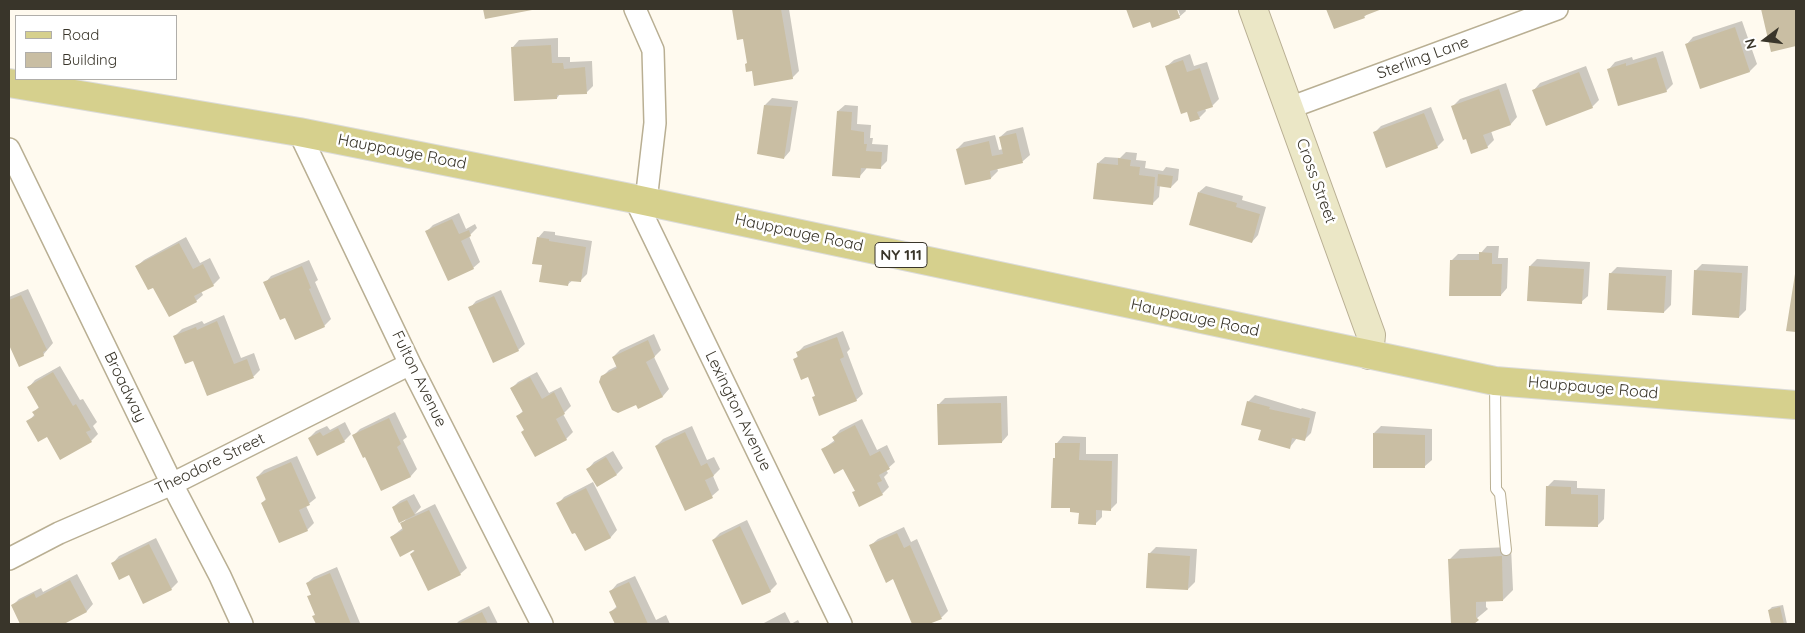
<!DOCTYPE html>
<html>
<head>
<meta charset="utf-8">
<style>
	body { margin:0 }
	#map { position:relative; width:1805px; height:633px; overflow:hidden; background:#fffaef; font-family:Quicksand,sans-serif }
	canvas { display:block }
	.frame { position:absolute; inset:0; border:10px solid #39352a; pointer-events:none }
	.legend { position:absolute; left:15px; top:15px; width:162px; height:65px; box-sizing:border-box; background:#fff; border:1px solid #b0aeaa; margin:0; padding:6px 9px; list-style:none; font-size:15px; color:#39352a }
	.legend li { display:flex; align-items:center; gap:10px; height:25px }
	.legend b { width:25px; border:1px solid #b0aeaa }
	.north { position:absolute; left:1740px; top:15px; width:50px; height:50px; -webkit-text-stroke:4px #fff; paint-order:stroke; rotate:255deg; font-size:14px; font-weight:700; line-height:20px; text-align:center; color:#39352a }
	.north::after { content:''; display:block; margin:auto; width:18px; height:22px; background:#39352a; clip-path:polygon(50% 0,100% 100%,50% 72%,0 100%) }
</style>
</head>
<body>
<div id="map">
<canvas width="1805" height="633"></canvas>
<div class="frame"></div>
<ul class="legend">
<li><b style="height:6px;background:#d6d08d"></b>Road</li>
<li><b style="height:14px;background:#c9bea3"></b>Building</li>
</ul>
<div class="north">N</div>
</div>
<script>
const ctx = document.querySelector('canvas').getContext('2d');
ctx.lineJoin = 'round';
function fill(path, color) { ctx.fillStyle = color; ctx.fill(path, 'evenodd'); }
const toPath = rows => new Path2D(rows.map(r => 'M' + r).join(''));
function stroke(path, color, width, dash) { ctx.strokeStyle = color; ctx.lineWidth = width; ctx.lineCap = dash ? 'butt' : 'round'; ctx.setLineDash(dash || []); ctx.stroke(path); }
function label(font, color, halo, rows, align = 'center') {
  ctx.font = font + ' Quicksand,sans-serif'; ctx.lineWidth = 5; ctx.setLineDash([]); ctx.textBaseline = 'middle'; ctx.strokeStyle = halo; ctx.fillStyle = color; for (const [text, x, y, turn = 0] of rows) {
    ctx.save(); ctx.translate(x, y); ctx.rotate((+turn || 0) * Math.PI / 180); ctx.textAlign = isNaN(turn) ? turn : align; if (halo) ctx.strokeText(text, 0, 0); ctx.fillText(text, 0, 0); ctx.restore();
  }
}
const shadow = toPath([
	[735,9,789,9,799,71,792,78,753,70,748,62,745,37,734,10],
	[1127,9,1175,9,1178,15,1180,15,1178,9,1185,9,1186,11,1179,17,1150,21,1133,26],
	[1327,9,1379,9,1368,13,1364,17,1334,28],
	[1763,9,1796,9,1796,45,1772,51],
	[1742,21,1757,64,1750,71,1701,87,1687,44,1693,37],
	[558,38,558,57,570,57,570,62,592,61,593,86,586,93,560,94,557,98,513,47,519,40],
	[1663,51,1673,84,1666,91,1609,69,1615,62,1632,57,1633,60],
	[1190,54,1194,66,1207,62,1219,99,1212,106,1205,108,1206,111,1199,118,1167,66,1174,60],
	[1586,66,1599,100,1592,107,1534,90,1540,83],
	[1506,83,1517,117,1511,124,1491,131,1494,140,1487,147,1453,106,1460,99],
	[772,98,798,101,790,151,784,158,765,105],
	[845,105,858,106,857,124,871,125,870,138,873,138,872,144,888,145,887,161,880,168,867,167,866,169,860,176,838,111],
	[1431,107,1444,140,1437,147,1374,133,1381,126],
	[1023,127,1030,155,1023,161,997,168,998,171,991,178,966,184,957,149,964,142,995,135,999,150,1003,149,1000,137,1007,131],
	[1126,152,1137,153,1136,160,1146,161,1145,168,1163,171,1166,167,1179,169,1178,180,1171,187,1160,185,1159,197,1152,204,1098,163,1105,157,1120,158],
	[1206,186,1243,196,1242,200,1266,207,1258,235,1252,242,1199,192],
	[459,213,466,229,475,224,477,228,469,236,480,262,473,268,427,231,433,225],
	[544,231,555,232,555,235,592,241,587,274,580,281,573,280,567,285,543,264,538,238],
	[186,237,200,263,210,258,220,278,213,285,201,291,203,295,196,301,153,286,137,266,144,260],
	[1487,246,1499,246,1498,258,1508,258,1507,288,1501,295,1451,261,1458,254,1480,254],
	[1537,259,1590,262,1588,296,1581,302,1530,266],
	[309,260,318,280,315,282,331,319,324,326,286,316,265,283,271,276],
	[1702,264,1748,266,1746,310,1739,317,1695,271],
	[1617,267,1672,270,1671,305,1664,312,1610,274],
	[1796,276,1796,331,1788,330],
	[28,289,53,343,43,355,20,366,9,342,9,297],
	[501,290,525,344,518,350,470,308,476,301],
	[224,315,241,358,254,353,260,370,254,376,208,395,193,359,175,336,182,329,202,321,204,324],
	[843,331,850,349,847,352,863,394,856,400,814,397,816,395,809,375,795,359,798,356,797,353,804,346],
	[654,334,661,350,654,357,669,389,663,396,636,403,602,377,609,370,617,366,613,357,620,350],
	[60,366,80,400,83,399,97,422,93,426,98,434,91,441,48,435,28,422,35,414,34,412,40,406,29,387,35,380],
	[537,372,549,393,561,387,571,406,563,414,573,432,566,439,525,430,518,416,523,411,511,389,518,382],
	[1255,395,1301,409,1302,408,1316,412,1311,433,1304,440,1297,438,1290,447,1248,402],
	[1007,396,1008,435,1002,442,938,405,945,398],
	[395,412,407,437,403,440,417,469,411,476,382,490,365,455,354,435,360,429],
	[862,419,877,450,887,445,895,462,886,470,888,473,884,477,889,487,882,494,853,493,856,490,844,467,823,449,835,440,834,437,840,430],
	[345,422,351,434,344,441,309,438,316,431,327,426,330,430],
	[692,426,707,460,714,457,720,469,713,476,719,490,712,496,656,446,663,439],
	[1381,426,1432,429,1432,460,1425,466,1374,433],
	[1063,436,1086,437,1086,454,1118,454,1117,503,1111,509,1102,509,1102,517,1095,524,1080,512,1071,507,1054,459,1056,457,1057,443],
	[613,451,623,468,617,474,588,469,594,462],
	[297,456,316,498,306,506,314,523,307,530,262,503,267,498,257,477,264,470],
	[1554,480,1577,481,1577,488,1605,489,1604,519,1597,526,1547,487],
	[593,482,617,530,611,537,585,549,558,504,564,497],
	[414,494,421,507,415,514,435,504,467,568,460,574,411,554,415,550,391,537,404,527,402,524,408,517,393,507,400,501],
	[747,520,777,584,770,591,713,540,720,533],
	[904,527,911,542,917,539,948,611,942,617,926,624,914,624,893,578,871,545,878,539],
	[156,538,178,582,171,589,130,574,113,563,119,556],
	[1156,547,1197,549,1195,582,1188,589,1149,554],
	[1511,547,1513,590,1503,600,1486,600,1486,607,1488,609,1470,624,1450,559,1460,549],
	[337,567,360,623,359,624,317,624,314,617,316,615,309,596,312,594,307,583,314,577],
	[77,574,93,604,87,611,61,624,22,624,12,606,19,599,41,588,43,592],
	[635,576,656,620,666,615,670,624,616,624,611,612,617,606,611,591,617,584],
	[1783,605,1787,624,1772,624,1769,610,1772,607],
	[489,606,498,624,456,624,459,621],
	[785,612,791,624,798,620,800,624,762,624]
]);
const building = toPath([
	[483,9,532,9,532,10,485,19],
	[732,9,781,9,793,79,754,86,752,71,746,72,745,64,747,63,743,39,737,40],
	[1126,9,1177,9,1180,18,1152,28,1150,22,1133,28],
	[1326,9,1382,9,1364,16,1365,18,1334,29],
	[1761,9,1796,9,1796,46,1771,52],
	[1735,27,1750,72,1700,89,1685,44],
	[551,45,552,63,563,63,564,69,585,67,587,94,557,95,557,99,514,101,511,47],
	[1656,57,1667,92,1618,106,1607,69,1626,63,1626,66],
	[1183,60,1187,72,1200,68,1213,107,1197,112,1200,119,1190,122,1187,112,1181,114,1165,66],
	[1579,72,1593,108,1546,126,1532,90],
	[1499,89,1511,125,1483,135,1488,148,1471,154,1466,139,1463,140,1451,106],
	[764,105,792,107,784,159,757,154],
	[837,111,852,112,851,130,864,132,864,144,867,144,866,151,882,152,881,169,861,168,860,178,832,176],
	[1424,113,1438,148,1386,168,1373,132],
	[1016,133,1023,163,990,171,991,179,965,185,956,149,989,141,992,156,1003,154,999,137],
	[1118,158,1131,160,1130,166,1140,167,1139,175,1155,177,1153,205,1093,199,1097,163,1118,165],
	[1158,174,1173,176,1171,188,1157,186],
	[1198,192,1237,203,1236,207,1260,214,1252,243,1189,225],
	[452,219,459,234,469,230,471,236,461,241,474,269,448,281,425,231],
	[537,237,549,239,549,241,586,247,581,282,569,281,568,286,539,282,542,265,532,264],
	[179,243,193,269,203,264,214,286,194,296,197,302,169,317,153,288,148,290,135,266],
	[1479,252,1492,253,1492,264,1502,264,1501,296,1449,296,1450,260,1479,260],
	[302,266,311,288,309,289,325,327,295,340,285,318,280,320,263,282],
	[1529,266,1584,269,1582,304,1527,301],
	[1694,270,1742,273,1739,318,1692,315],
	[1609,273,1666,276,1664,313,1607,310],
	[1795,274,1796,274,1796,332,1786,331],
	[21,295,47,350,43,352,44,356,19,367,9,345,9,300],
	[494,296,519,351,493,363,468,307],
	[217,321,234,364,247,359,254,378,207,396,193,361,185,364,173,336,196,327,197,330],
	[837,337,844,357,840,359,857,401,819,416,812,397,815,396,808,377,801,380,793,359,798,357,796,352],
	[648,340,655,357,646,362,663,397,638,409,636,405,618,413,612,410,599,382,601,376,617,368,612,357],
	[53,372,73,406,76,404,91,430,86,432,92,442,60,460,47,437,38,442,26,421,35,416,32,412,39,408,27,387],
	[530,377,542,399,554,392,565,414,556,419,567,440,535,457,521,432,524,430,516,416,523,412,510,388],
	[1247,401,1270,407,1269,409,1310,418,1305,441,1292,438,1290,449,1258,440,1261,430,1241,425],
	[1001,403,1002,443,938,445,937,404],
	[389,418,401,444,397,447,411,477,381,491,365,457,363,458,352,435],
	[855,425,870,456,880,451,890,469,879,475,882,481,877,483,883,495,859,507,852,492,855,491,843,469,834,474,821,449,835,442,832,437],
	[338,428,345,442,317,456,308,438,320,432,323,436],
	[685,432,701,466,707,463,714,476,705,480,713,498,685,511,655,446],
	[1373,433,1425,435,1425,468,1373,468],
	[1055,443,1080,443,1079,460,1112,461,1111,511,1096,510,1096,525,1078,524,1079,513,1070,512,1070,508,1051,508,1053,458,1055,458],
	[606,457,617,475,597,487,586,469],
	[291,462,310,505,299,510,308,531,279,543,261,503,266,500,256,477],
	[1546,486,1571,487,1571,494,1598,495,1598,527,1545,526],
	[586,488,611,538,585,551,575,533,572,534,556,503],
	[407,500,415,515,399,523,392,507],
	[429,510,461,575,428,591,410,554,415,551,413,550,400,557,390,537,403,530,400,523],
	[740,526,771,592,742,605,712,540],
	[897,533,904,548,910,545,942,619,929,624,912,624,893,579,886,583,869,545],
	[149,544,172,590,143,604,129,575,119,580,111,563],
	[1148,553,1190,556,1188,590,1146,588],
	[1502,556,1503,601,1476,602,1476,617,1479,620,1474,624,1451,624,1448,559],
	[330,573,351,624,316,624,312,616,315,615,307,596,311,595,306,583],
	[70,580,87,612,64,624,20,624,11,605,34,593,36,598],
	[629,582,648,624,615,624,609,612,617,608,609,591],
	[1780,607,1784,624,1771,624,1768,610],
	[482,612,488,624,457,624]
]);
const lane = toPath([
	[1495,382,1496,489,1500,494,1506,550]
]);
const street = toPath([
	[635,9,653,50,655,123,646,201],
	[1289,108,1557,9],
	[299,132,410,364,542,624],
	[9,149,172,484,220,576,242,624],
	[635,199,841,624],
	[9,559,59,533,172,484,410,364]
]);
const secondary = toPath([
	[1253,9,1371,335,1369,355]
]);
const primary = toPath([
	[9,83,299,132,635,199,1495,381,1796,405]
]);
const shields = [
	[901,255,52]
];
const shieldNames = [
	["NY 111",901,255]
];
const streetNames = [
	["Sterling Lane",1423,58,-20],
	["Hauppauge Road",402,152,11],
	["Cross Street",1316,181,70],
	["Hauppauge Road",799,233,12],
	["Hauppauge Road",1195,318,12],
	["Fulton Avenue",419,379,64],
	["Broadway",125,387,64],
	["Hauppauge Road",1593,388,5],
	["Lexington Avenue",738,411,64],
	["Theodore Street",210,464,-26]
];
fill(shadow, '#0003');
fill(building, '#c9bea3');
stroke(lane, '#b9af93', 12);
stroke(street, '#b9af93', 24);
stroke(secondary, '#b9af93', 30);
stroke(primary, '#dbdbd9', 30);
stroke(lane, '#fff', 10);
stroke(street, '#fff', 21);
stroke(secondary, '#ebe7c6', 28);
stroke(primary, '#d6d08d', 28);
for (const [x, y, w] of shields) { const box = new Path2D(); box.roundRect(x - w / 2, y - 12.5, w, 25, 4); ctx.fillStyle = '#fff'; ctx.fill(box); stroke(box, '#39352a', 1); }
label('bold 15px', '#39352a', null, shieldNames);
label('16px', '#39352a', '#fff', streetNames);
</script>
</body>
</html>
